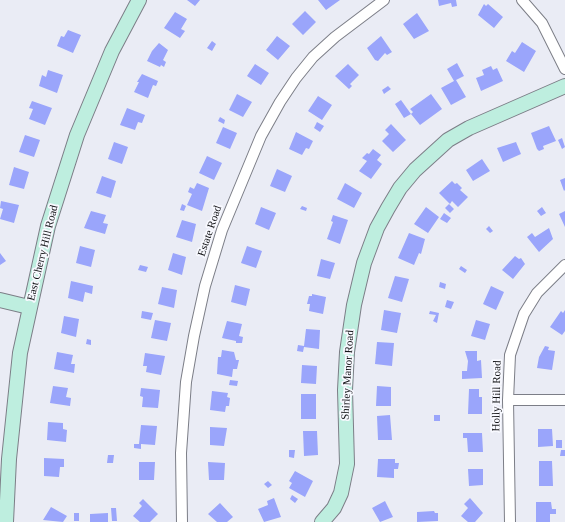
<!DOCTYPE html>
<html>
<head>
<meta charset="utf-8">
<style>
	body { margin:0 }
	canvas { display:block; background:#eaecf5 }
</style>
</head>
<body>
<canvas width="565" height="522"></canvas>
<script>
const ctx = document.querySelector('canvas').getContext('2d');
ctx.lineJoin = 'round';
function fill(path, color) { ctx.fillStyle = color; ctx.fill(path, 'evenodd'); }
const toPath = rows => new Path2D(rows.map(r => 'M' + r).join(''));
function stroke(path, color, width, dash) { ctx.strokeStyle = color; ctx.lineWidth = width; ctx.lineCap = dash ? 'butt' : 'round'; ctx.setLineDash(dash || []); ctx.stroke(path); }
function label(font, color, halo, rows, align = 'center') {
  ctx.font = font + ' Georgia,serif'; ctx.lineWidth = 3.5; ctx.setLineDash([]); ctx.textBaseline = 'middle'; ctx.strokeStyle = halo; ctx.fillStyle = color; for (const [text, x, y, turn = 0] of rows) {
    ctx.save(); ctx.translate(x, y); ctx.rotate((+turn || 0) * Math.PI / 180); ctx.textAlign = isNaN(turn) ? turn : align; if (halo) ctx.strokeText(text, 0, 0); ctx.fillText(text, 0, 0); ctx.restore();
  }
}
const building = toPath([
	[187,0,200,0,195,6],
	[318,0,340,0,326,10],
	[438,0,456,0,457,6,452,7,451,3,439,6],
	[484,4,486,6,488,4,503,17,494,28,478,15],
	[305,11,316,22,303,35,292,24],
	[175,12,187,19,181,29,185,31,180,38,164,28],
	[417,13,429,31,414,39,403,24],
	[68,30,81,35,73,53,57,46,61,36,64,37],
	[277,36,290,46,278,60,266,50],
	[381,36,392,52,387,55,385,53,378,61,375,60,367,48],
	[212,41,216,44,212,51,207,48],
	[522,42,536,51,524,72,506,61,512,51,515,53],
	[159,43,168,50,163,60,166,62,164,67,161,65,160,67,147,61,152,51],
	[457,63,464,76,456,80,466,97,451,105,441,88,454,81,447,69],
	[255,64,269,73,261,85,247,76],
	[348,64,359,75,350,84,352,86,349,89,335,76],
	[491,66,493,70,497,68,503,81,481,91,476,78,484,75,482,70],
	[48,70,63,75,57,93,39,86,42,75,46,77],
	[142,74,158,81,156,86,153,85,148,98,134,92,139,82,137,82],
	[388,86,391,89,384,94,382,90],
	[237,94,252,102,243,117,229,110],
	[431,94,442,109,420,125,411,114,413,112,410,109],
	[318,96,332,105,322,120,308,111],
	[401,100,411,114,404,118,395,104],
	[32,101,52,108,45,125,29,119,33,109,29,108],
	[127,108,145,115,142,123,138,122,135,130,120,125],
	[220,117,225,120,224,124,218,121],
	[317,122,324,126,320,132,314,128],
	[391,124,406,140,393,152,382,141,389,134,385,130],
	[549,126,556,141,543,146,544,149,539,151,537,149,531,133],
	[223,127,237,133,230,149,216,143],
	[296,132,313,141,309,149,306,148,302,155,289,149],
	[25,135,40,140,34,157,19,152],
	[562,138,565,147,562,149,558,140],
	[114,142,128,147,122,164,108,159],
	[516,142,521,154,503,162,497,148],
	[373,149,381,155,377,160,382,164,371,179,359,171,367,161,362,158,367,153,369,154],
	[207,156,222,163,214,180,199,173],
	[482,159,490,171,473,181,466,170],
	[14,167,29,172,24,189,9,185],
	[277,169,292,176,285,192,270,186],
	[102,176,116,181,111,198,96,193],
	[565,178,565,190,564,191,560,180],
	[452,181,455,184,457,183,462,188,460,190,468,197,458,207,452,201,450,204,439,193],
	[197,183,209,188,202,211,187,205,192,194,188,192,190,187,194,189],
	[345,183,362,193,354,208,337,199],
	[1,201,19,205,14,223,0,219,3,209,0,208],
	[182,204,186,206,184,211,180,210],
	[449,204,454,209,450,213,445,208],
	[302,206,307,208,306,211,300,209],
	[261,207,276,213,269,230,255,224],
	[426,207,439,217,428,233,414,224],
	[542,207,546,213,541,216,537,211],
	[91,211,106,215,103,223,108,224,105,234,84,228],
	[565,211,565,227,559,214],
	[444,213,451,218,447,223,440,219],
	[333,215,348,220,340,244,327,239,333,222,331,221],
	[182,220,196,224,192,242,176,237],
	[489,226,493,231,490,233,486,229],
	[549,228,553,239,539,252,527,237,532,233,535,237],
	[409,233,425,239,421,254,419,253,414,265,398,258],
	[80,246,95,250,91,267,76,263],
	[247,246,262,251,256,268,241,263],
	[0,253,6,261,0,265],
	[173,253,186,257,182,275,168,270],
	[515,256,519,259,521,258,525,264,513,279,502,270],
	[321,259,335,263,330,279,317,276],
	[140,265,148,267,146,272,138,270],
	[461,266,467,270,465,273,459,269],
	[395,276,409,279,402,302,388,298],
	[71,281,93,286,92,294,85,292,83,302,68,298],
	[440,282,446,284,445,289,439,287],
	[235,285,250,289,246,306,231,302],
	[491,286,504,292,496,310,483,304],
	[162,287,177,290,174,308,158,304],
	[312,294,326,297,323,314,309,311,310,304,307,304,309,296,312,296],
	[447,300,454,302,451,309,445,307],
	[384,310,401,313,397,333,381,330],
	[565,310,565,331,562,335,550,327,561,311,563,313],
	[142,311,153,313,151,320,141,318],
	[430,311,439,313,437,323,433,321,436,315,429,314],
	[64,316,79,319,76,337,61,333],
	[155,320,171,323,167,341,151,338],
	[476,320,490,324,485,340,471,336],
	[227,321,242,324,239,336,243,337,242,343,236,343,236,341,222,338],
	[306,329,320,330,319,349,304,347,303,352,297,351,298,345,304,346],
	[87,339,91,340,91,345,86,344],
	[377,342,394,343,392,366,375,364],
	[545,346,549,347,548,350,555,351,552,370,537,368,539,357],
	[222,350,234,352,236,360,239,360,237,369,233,369,232,377,217,374,218,357,221,357],
	[465,351,477,351,477,361,481,360,482,378,462,379,462,371,467,371,468,361],
	[57,352,73,355,71,364,75,364,74,373,54,369],
	[145,353,165,356,161,375,146,372,147,366,143,366],
	[302,365,317,366,316,384,301,383],
	[230,380,238,381,237,386,229,385],
	[53,386,68,388,66,397,71,398,70,406,50,403],
	[377,386,391,387,391,406,376,406],
	[141,388,160,390,158,408,142,407,143,397,140,396],
	[469,389,479,389,479,397,482,397,482,414,468,414],
	[212,391,228,393,227,397,230,398,229,406,226,406,225,412,210,410],
	[301,394,316,394,316,419,301,419],
	[390,415,392,440,378,440,377,416],
	[434,415,440,415,440,421,434,421],
	[48,422,63,423,63,429,67,430,66,442,47,440],
	[141,425,157,426,155,445,141,444,141,449,134,448,134,444,139,444],
	[210,427,227,428,224,446,210,445],
	[538,429,552,429,553,446,538,447],
	[303,431,317,431,318,455,304,456],
	[463,433,482,433,483,452,468,452,467,438,463,438],
	[556,440,562,440,562,448,556,448],
	[289,450,295,450,294,458,289,457],
	[561,450,565,450,565,456,560,456],
	[108,455,114,455,113,463,107,463],
	[44,458,64,459,64,467,60,467,59,477,44,476],
	[378,459,395,459,395,463,399,463,398,469,394,469,394,478,377,477],
	[539,461,552,461,553,486,539,486],
	[139,462,155,462,154,480,139,480],
	[208,462,225,463,224,480,209,480],
	[468,469,483,469,483,485,469,486],
	[295,471,313,481,305,497,289,488,292,483,289,481],
	[268,481,272,485,268,488,264,484],
	[292,495,298,499,295,503,290,499],
	[274,498,281,517,264,522,258,509,268,505,267,501],
	[470,498,483,513,475,522,468,522,461,516,468,508,464,504],
	[143,499,158,514,150,522,140,522,133,516,142,506,139,503],
	[385,501,393,517,380,522,372,508],
	[536,502,551,502,552,509,556,509,556,514,550,514,550,522,536,522],
	[220,503,233,517,227,522,217,522,208,514],
	[51,507,67,516,63,522,43,520],
	[111,508,116,508,117,521,112,521],
	[434,511,435,513,438,513,438,521,417,522,417,512],
	[74,513,79,513,79,521,74,521],
	[108,513,108,522,90,522,90,514]
]);
const street = toPath([
	[522,0,542,23,565,69],
	[508,400,565,400],
	[182,522,181,453,186,382,194,336,205,286,222,230,261,136,280,102,296,78,313,57,335,37,384,0],
	[510,522,508,400,510,355,524,314,537,293,565,265]
]);
const secondary = toPath([
	[0,300,29,307],
	[6,522,9,459,20,353,48,226,77,135,112,51,139,0],
	[322,522,334,508,341,493,347,464,345,390,347,352,354,305,364,263,377,228,388,208,400,188,415,170,448,140,469,128,565,86]
]);
const streetNames = [
	["Estate Road",210,231,-71],
	["East Cherry Hill Road",43,253,-76],
	["Shirley Manor Road",348,375,-87],
	["Holly Hill Road",497,396,-89]
];
fill(building, '#9aa5fb');
stroke(street, '#7c7e87', 12);
stroke(secondary, '#7c7e87', 16);
stroke(street, '#fff', 10);
stroke(secondary, '#beeedf', 14);
label('11px', '#141518', '#f8f9ff', streetNames);
</script>
</body>
</html>
